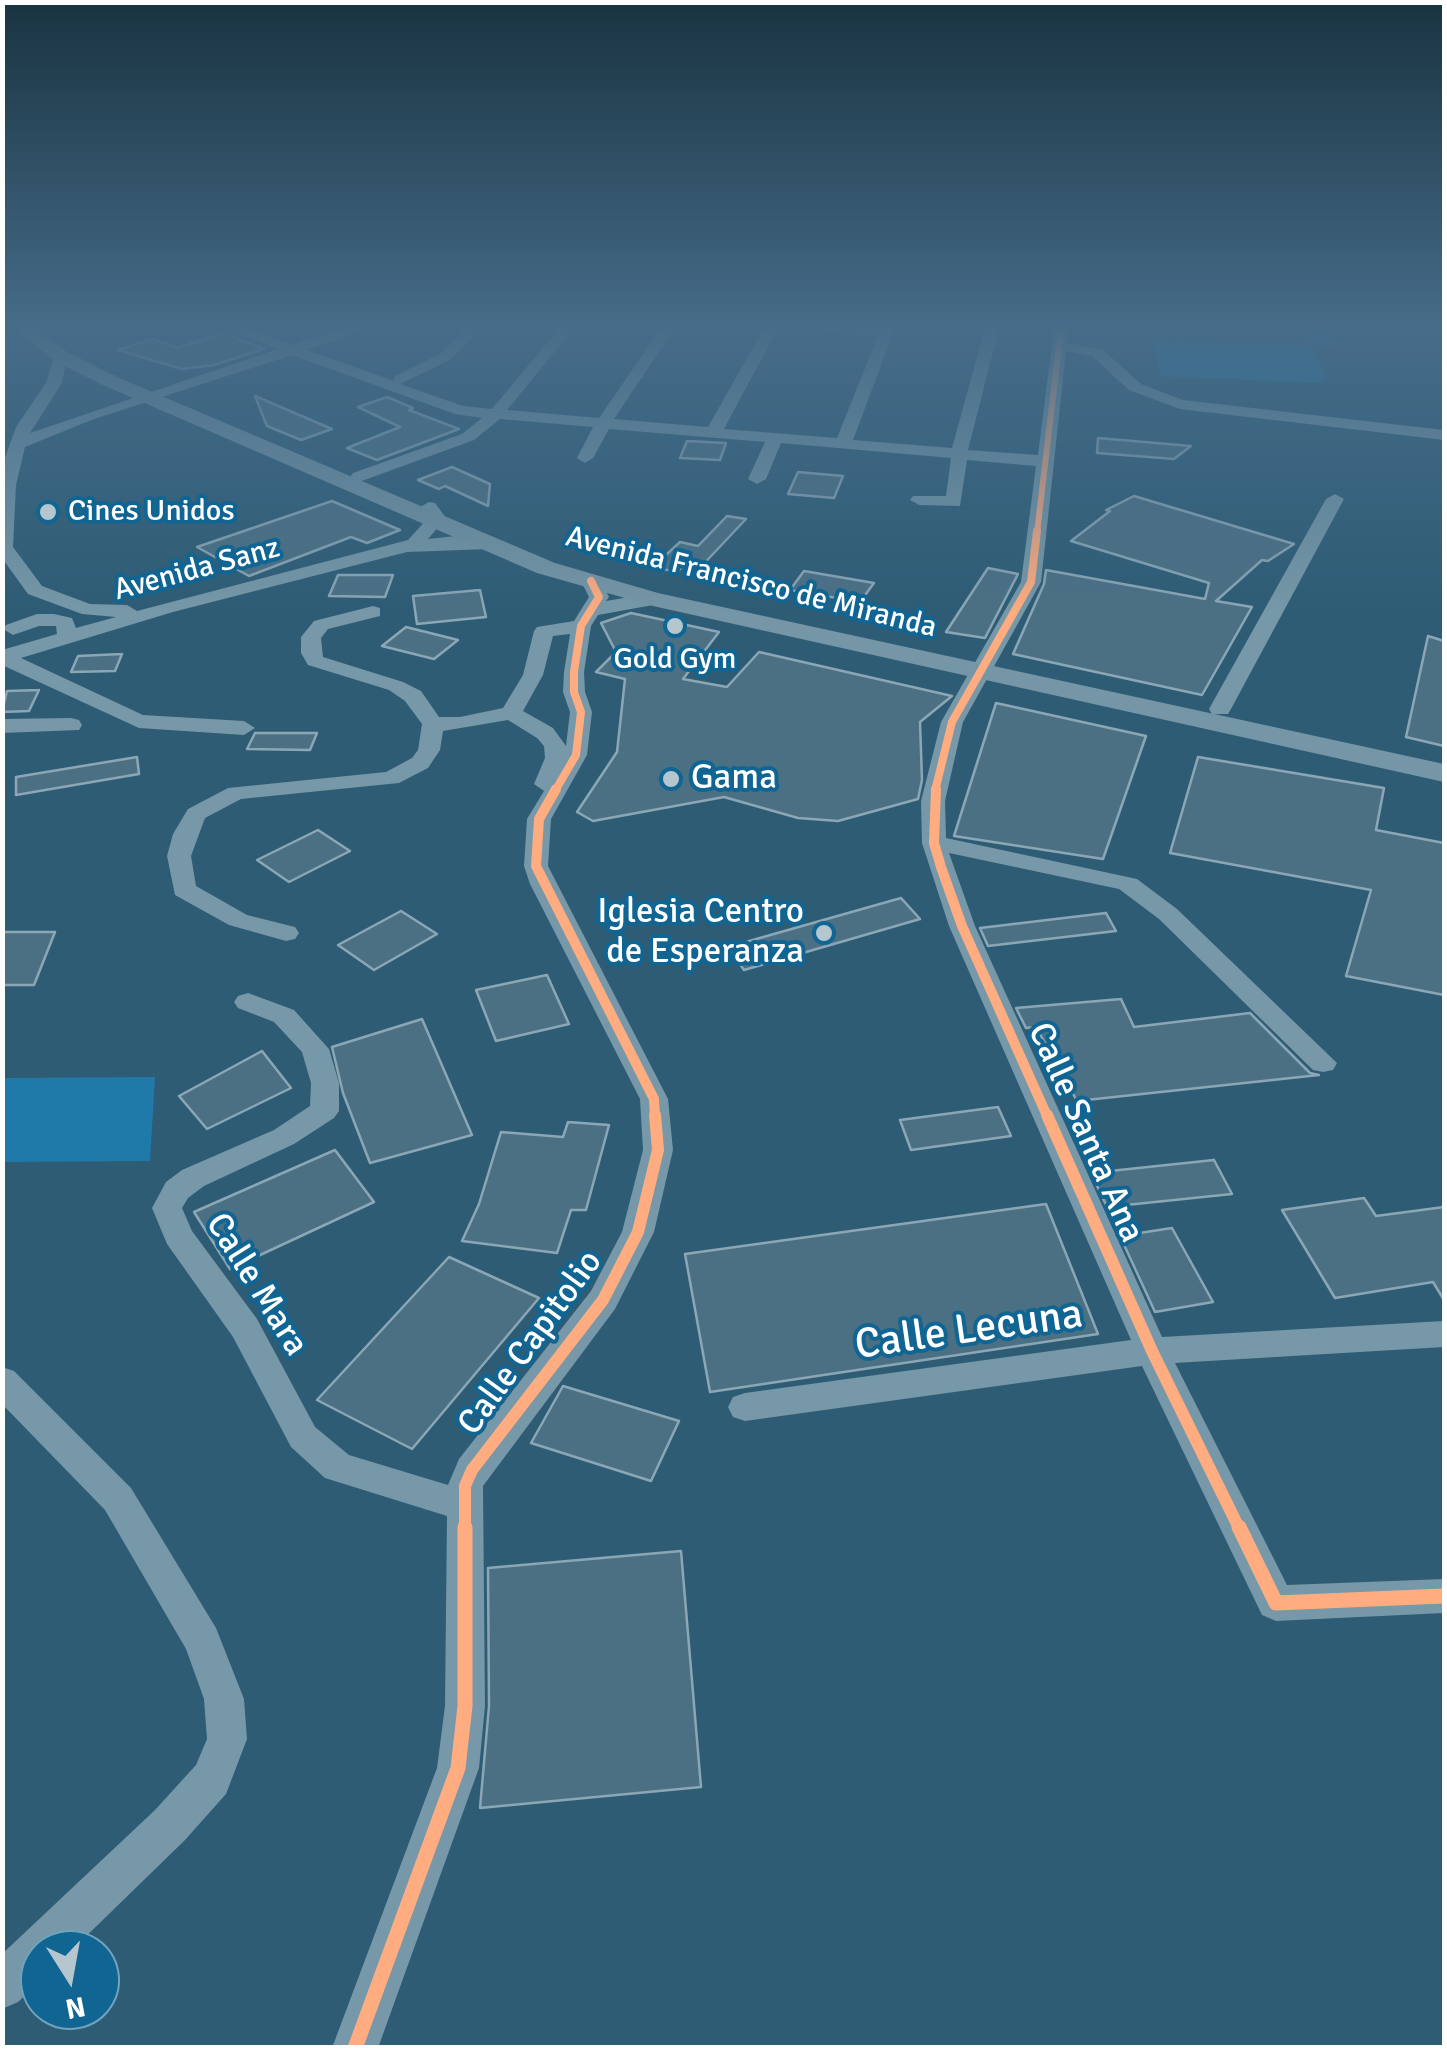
<!DOCTYPE html>
<style>
body{margin:0}
#map{position:relative;width:1447px;height:2050px;overflow:hidden;background:#2e5c75;font-family:Signika,sans-serif}
canvas{display:block}
.frame{position:absolute;inset:0;border:5px solid #fff;pointer-events:none}
.north{position:absolute;left:20px;top:1930px;width:100px;height:100px;box-sizing:border-box;background:#106593;border:2px solid #70a3be;border-radius:50%;rotate:169deg;font-size:28px;font-weight:700;line-height:40px;text-align:center;color:#fff}
.north::after{content:'';display:block;margin:auto;width:35px;height:45px;background:#b6c6cf;clip-path:polygon(50% 0,100% 100%,50% 72%,0 100%)}
</style>
<div id="map">
<canvas width="1447" height="2050"></canvas>
<div class="frame"></div>
<div class="north">N</div>
</div>
<script>
const c = document.querySelector('canvas').getContext('2d');
c.lineJoin = 'round';
function fillPath(path, color) {
  c.fillStyle = color;
  c.fill(path, 'evenodd');
}
function toPath(rows) {
  const path = new Path2D();
  for (const r of rows) {
    path.moveTo(r[0], r[1]);
    for (let i = 2; i < r.length; i += 2) path.lineTo(r[i], r[i + 1]);
  }
  return path;
}
function strokePath(path, color, width, dash) {
  c.strokeStyle = color;
  c.lineWidth = width;
  c.lineCap = dash ? 'butt' : 'round';
  c.setLineDash(dash || []);
  c.stroke(path);
}
function label(font, color, halo, rows, align = 'center') {
  c.font = font + ' Signika,sans-serif';
  c.lineWidth = 8;
  c.setLineDash([]);
  c.textBaseline = 'middle';
  c.strokeStyle = halo;
  c.fillStyle = color;
  for (const [text, x, y, turn = 0] of rows) {
    c.save();
    c.translate(x, y);
    c.rotate((+turn || 0) * Math.PI / 180);
    c.textAlign = isNaN(turn) ? turn : align;
    if (halo) c.strokeText(text, 0, 0);
    c.fillText(text, 0, 0);
    c.restore();
  }
}
fillPath(toPath([
 [1297,328,1326,328,1338,346,1311,346,1327,380,1316,383,1161,376,1153,341,1308,346],
 [155,1077,150,1161,3,1162,3,1078]
]), '#207aa9');
const building = toPath([
 [222,333,264,349,214,365,182,369,118,350,153,339,178,348,222,333],
 [255,396,332,429,301,440,267,426,255,396],
 [387,397,413,408,409,410,459,429,377,460,347,448,400,427,358,407,387,397],
 [1098,438,1191,446,1174,459,1097,453,1098,438],
 [687,441,726,443,720,460,680,458,687,441],
 [452,467,490,484,488,506,445,486,439,489,418,480,452,467],
 [798,472,843,476,834,498,788,494,798,472],
 [1134,496,1294,544,1268,561,1262,560,1216,601,1252,607,1202,695,1013,654,1044,584,1046,570,1205,599,1209,583,1071,541,1110,511,1106,510,1134,496],
 [332,501,400,530,367,543,351,537,249,576,197,547,332,501],
 [727,516,746,519,697,571,682,567,677,572,653,567,680,542,698,546,727,516],
 [988,568,1018,574,985,638,946,632,988,568],
 [804,571,874,583,860,602,790,590,804,571],
 [338,575,393,575,385,597,329,596,338,575],
 [480,590,486,617,417,624,413,596,480,590],
 [631,613,719,632,683,679,727,687,759,652,952,696,920,722,922,780,918,799,838,821,798,818,724,797,593,821,577,812,617,752,625,679,596,672,616,652,601,623,631,613],
 [406,627,458,640,434,659,382,646,406,627],
 [1428,636,1444,641,1444,746,1406,737,1428,636],
 [122,654,115,671,71,672,78,656,122,654],
 [39,690,29,711,2,712,7,691,39,690],
 [996,703,1146,736,1103,859,954,836,996,703],
 [255,733,317,733,310,750,247,749,255,733],
 [137,757,139,774,16,795,16,777,137,757],
 [1198,757,1384,788,1376,830,1444,843,1444,995,1346,976,1371,890,1170,853,1198,757],
 [318,830,350,851,289,882,257,860,318,830],
 [901,898,920,919,744,970,728,947,901,898],
 [401,911,437,934,374,970,338,945,401,911],
 [1106,913,1116,931,988,946,980,928,1106,913],
 [2,932,55,932,34,985,2,985,2,932],
 [547,975,569,1024,496,1041,476,990,547,975],
 [1121,999,1134,1027,1250,1013,1310,1073,1319,1075,1077,1101,1036,1027,1026,1028,1016,1008,1121,999],
 [422,1019,472,1135,370,1163,343,1093,332,1047,422,1019],
 [262,1051,291,1088,207,1129,179,1096,262,1051],
 [998,1107,1011,1136,911,1150,900,1120,998,1107],
 [568,1122,609,1125,586,1210,571,1210,557,1253,462,1241,479,1204,501,1132,563,1137,568,1122],
 [335,1150,374,1202,230,1269,194,1212,335,1150],
 [1214,1160,1232,1194,1107,1207,1091,1173,1214,1160],
 [1364,1198,1376,1216,1444,1207,1444,1300,1433,1282,1335,1298,1282,1210,1364,1198],
 [1046,1204,1098,1334,710,1392,685,1254,1046,1204],
 [1172,1228,1213,1302,1155,1312,1120,1236,1172,1228],
 [449,1257,539,1298,412,1449,317,1400,449,1257],
 [563,1386,679,1421,651,1481,531,1443,563,1386],
 [681,1551,701,1787,480,1808,489,1706,488,1568,681,1551]
]);
fillPath(building, '#4b7084');
strokePath(building, '#8ba7b6', 2.5);
fillPath(toPath([
 [226,328,247,328,293,345,344,328,366,328,307,350,394,381,395,376,440,354,467,328,482,328,450,360,400,384,463,406,492,409,559,328,574,328,507,410,599,418,661,328,675,328,614,419,708,427,764,328,778,328,724,429,837,438,878,336,825,332,818,328,895,328,853,440,952,448,985,328,999,328,968,450,1038,455,1054,328,1068,328,1067,343,1102,349,1141,384,1183,400,1444,430,1444,440,1180,409,1129,390,1092,356,1066,351,1041,582,963,722,945,801,946,838,1137,879,1177,909,1337,1063,1333,1070,1323,1072,1313,1070,1159,919,1119,889,949,853,975,926,1162,1337,1444,1321,1444,1347,1175,1363,1287,1585,1444,1579,1444,1613,1276,1621,1262,1615,1142,1366,745,1421,733,1417,728,1407,733,1397,745,1393,1131,1340,949,926,922,843,921,801,941,722,1021,582,1036,466,967,460,960,506,919,505,910,500,913,496,946,496,951,458,781,443,766,479,757,484,748,479,765,442,609,429,593,458,585,463,577,458,593,427,500,419,474,440,359,482,350,477,353,473,462,434,482,418,455,414,292,355,94,419,25,447,16,485,13,547,42,586,90,604,127,605,137,611,408,540,428,518,420,507,429,502,435,503,446,518,428,539,465,535,488,537,497,543,488,549,407,552,173,612,21,658,143,715,244,721,255,728,244,735,139,728,2,665,2,650,57,634,56,626,39,626,13,635,3,629,6,625,37,614,54,614,72,618,76,628,116,617,82,614,28,594,2,558,2,466,16,427,46,383,55,353,67,356,62,383,30,433,278,349,226,328],
 [1335,494,1344,499,1231,709,1228,714,1212,714,1209,709,1326,499,1335,494],
 [591,575,601,581,609,597,606,601,653,593,663,599,653,605,598,615,591,626,584,672,585,692,592,712,587,755,551,819,548,866,668,1099,673,1150,654,1232,615,1309,483,1486,485,1706,479,1768,378,2048,332,2048,437,1768,445,1706,447,1516,325,1478,291,1447,233,1337,167,1244,152,1208,166,1182,182,1170,274,1130,310,1106,311,1083,302,1052,274,1022,238,1008,234,1002,238,996,248,993,294,1010,329,1049,339,1083,339,1111,334,1118,294,1144,204,1186,188,1198,182,1208,192,1231,257,1319,315,1427,349,1455,448,1485,459,1459,591,1291,622,1232,643,1150,640,1099,530,884,524,866,527,819,544,791,534,784,545,758,544,746,537,738,508,720,443,731,440,750,428,768,399,783,241,799,205,818,191,856,196,886,247,915,295,927,299,933,295,939,286,941,229,925,175,895,167,856,173,834,188,809,228,788,386,772,412,758,418,750,422,724,405,701,389,690,308,665,301,653,301,637,314,621,373,606,380,608,380,616,328,629,321,638,323,657,403,682,421,691,439,717,460,717,503,708,523,675,534,631,537,627,574,621,589,597,581,581,591,575],
 [570,634,564,672,563,692,570,712,566,746,553,728,523,711,543,675,553,636,570,634],
 [71,718,79,720,82,725,79,730,2,733,2,719,71,718],
 [2,1367,14,1371,131,1488,216,1628,244,1699,247,1739,226,1794,185,1840,72,1950,40,1950,40,1981,18,2002,2,2009,2,1954,155,1810,196,1765,207,1739,204,1699,186,1649,105,1510,2,1404,2,1367]
]), '#7698a8');
fillPath(toPath([
 [14,328,35,328,67,352,117,377,555,563,658,593,1444,764,1444,782,653,606,537,573,103,385,53,360,14,328]
]), '#7596a6');
strokePath(toPath([
 [1037,533,1061,328]
]), '#ffac80', 6);
strokePath(toPath([
 [555,791,576,755,581,712,574,692,574,672,581,626,599,597,591,581],
 [935,791,952,722,1031,582,1037,531]
]), '#ffac80', 8);
strokePath(toPath([
 [556,789,539,819,536,866,654,1099,655,1118],
 [936,789,934,843,941,867,962,926,1048,1118]
]), '#ffac80', 10);
strokePath(toPath([
 [1047,1115,1152,1351,1240,1530],
 [465,1530,465,1486,472,1470,603,1300,638,1232,658,1150,655,1115]
]), '#ffac80', 12);
strokePath(toPath([
 [1239,1527,1276,1603,1444,1596],
 [355,2048,458,1768,465,1706,465,1527]
]), '#ffac80', 15);
const sky = c.createLinearGradient(0, 0, 0, 615);
sky.addColorStop(0, '#193340');
sky.addColorStop(0.53, '#466c89');
sky.addColorStop(1, '#466c8900');
c.fillStyle = sky;
c.fillRect(0, 0, 1447, 615);
for (const [x, y, r, color] of [
 [48,512,10,"#b6c6cf"],
 [675,626,10,"#b6c6cf"],
 [671,779,10,"#b6c6cf"],
 [824,933,10,"#b6c6cf"]
]) {
  const dot = new Path2D();
  dot.arc(x, y, r, 0, 2 * Math.PI);
  c.fillStyle = color;
  c.fill(dot);
  strokePath(dot, '#106593', 4);
}
label('30px', '#fff', '#106593', [
 ["Cines Unidos",68,512],
 ["Gold Gym",675,660,"center"]
], 'left');
label('30px', '#fff', '#106593', [
 ["Avenida Sanz",197,570,-15],
 ["Avenida Francisco de Miranda",751,583,14]
]);
label('35px', '#fff', '#106593', [
 ["Gama",691,779],
 ["Iglesia Centro",804,913,"right"],
 ["de Esperanza",804,953,"right"]
], 'left');
label('35px', '#fff', '#106593', [
 ["Calle Santa Ana",1085,1133,66],
 ["Calle Mara",256,1285,58],
 ["Calle Capitolio",531,1343,-54]
]);
label('42px', '#fff', '#106593', [
 ["Calle Lecuna",969,1331,-8]
]);
</script>
